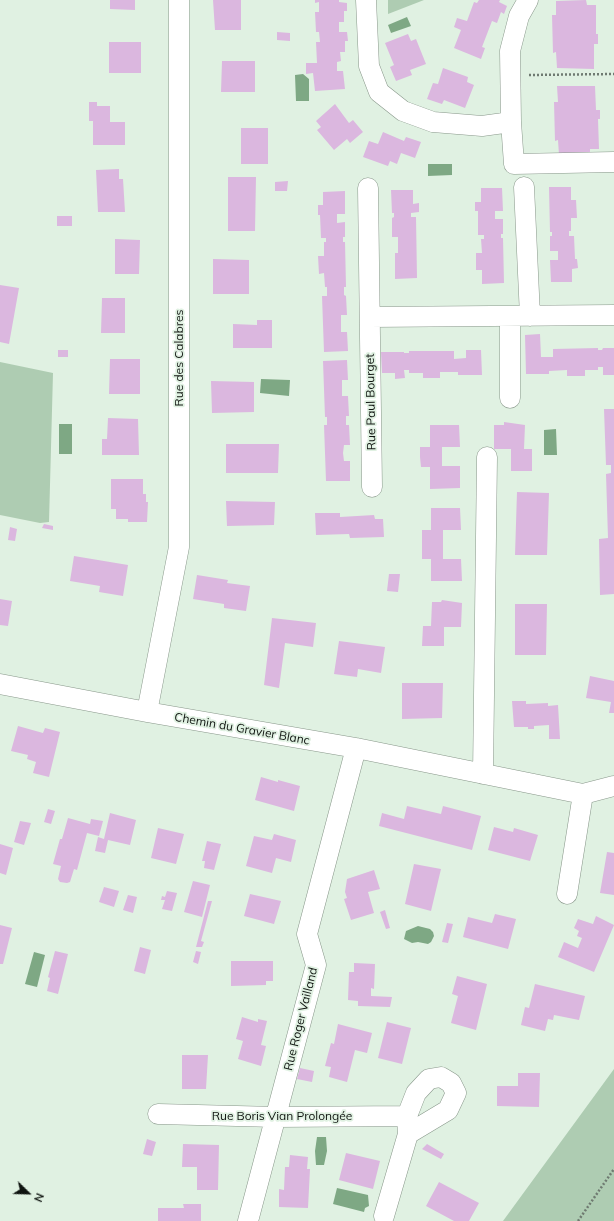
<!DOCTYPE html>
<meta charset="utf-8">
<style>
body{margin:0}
#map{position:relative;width:614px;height:1221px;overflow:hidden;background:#e0f1e2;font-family:Mulish,sans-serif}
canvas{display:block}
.north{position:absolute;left:8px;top:1173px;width:40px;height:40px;-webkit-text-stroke:3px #e0f1e2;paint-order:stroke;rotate:113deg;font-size:11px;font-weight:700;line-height:16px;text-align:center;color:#0f1410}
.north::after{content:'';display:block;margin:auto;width:14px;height:18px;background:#0f1410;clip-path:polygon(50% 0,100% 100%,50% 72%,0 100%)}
</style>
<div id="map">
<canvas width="614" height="1221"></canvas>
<div class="north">N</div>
</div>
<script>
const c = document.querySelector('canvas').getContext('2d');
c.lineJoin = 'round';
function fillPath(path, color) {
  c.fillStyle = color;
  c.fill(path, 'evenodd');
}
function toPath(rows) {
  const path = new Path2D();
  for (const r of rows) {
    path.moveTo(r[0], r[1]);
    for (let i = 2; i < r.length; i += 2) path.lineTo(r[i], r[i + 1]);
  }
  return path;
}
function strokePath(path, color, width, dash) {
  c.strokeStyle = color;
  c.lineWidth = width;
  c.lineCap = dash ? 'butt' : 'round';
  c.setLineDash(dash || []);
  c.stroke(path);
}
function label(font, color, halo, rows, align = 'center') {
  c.font = font + ' Mulish,sans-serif';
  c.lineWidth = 3.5;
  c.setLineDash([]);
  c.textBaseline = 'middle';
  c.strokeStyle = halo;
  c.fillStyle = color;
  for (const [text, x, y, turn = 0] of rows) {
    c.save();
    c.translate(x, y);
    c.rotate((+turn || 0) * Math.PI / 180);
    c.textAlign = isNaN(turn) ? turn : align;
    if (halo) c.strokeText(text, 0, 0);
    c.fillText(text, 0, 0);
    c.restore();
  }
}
fillPath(toPath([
 [388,0,424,0,388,14],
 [0,362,53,373,49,522,40,523,0,515],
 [614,1069,614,1221,503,1221]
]), '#aeccb2');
fillPath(toPath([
 [407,17,411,26,391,33,388,25],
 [303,74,309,79,309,101,296,101,295,75],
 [428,164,452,164,452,175,428,176],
 [261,379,290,380,289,396,260,393],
 [59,424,72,424,72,454,59,454],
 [556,429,557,455,544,455,544,430],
 [418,926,430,929,433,932,434,936,431,942,428,944,418,942,412,943,404,939,406,931],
 [34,952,45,955,37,987,25,984],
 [317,1137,326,1137,327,1151,324,1165,316,1165,315,1151],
 [337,1188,368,1195,369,1206,365,1208,364,1212,333,1204]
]), '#7ea884');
fillPath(toPath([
 [110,0,135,0,135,10,110,9],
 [213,0,241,0,241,30,215,30],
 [315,0,339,0,339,2,347,3,347,11,344,11,344,22,339,22,339,32,347,32,348,41,345,41,345,52,340,52,341,61,337,62,337,71,343,71,345,89,315,91,313,73,306,74,306,63,317,63,316,42,320,42,319,32,316,32,315,12,319,12,319,2,315,3],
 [479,0,500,0,499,2,507,6,504,14,501,12,497,23,492,21,482,47,485,48,481,59,454,48,461,30,454,27,457,18,467,21,474,2,477,3],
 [586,0,587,5,596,5,596,34,598,34,598,44,594,44,594,69,557,68,556,52,553,53,552,15,556,15,556,1],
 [277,32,290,33,290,41,277,40],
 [408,34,411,41,416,39,426,64,410,70,412,75,396,81,390,67,394,65,385,43],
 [109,42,141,42,141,73,109,73],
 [222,61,255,61,255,92,221,92],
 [443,68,468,77,467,82,474,85,465,108,444,100,442,104,427,99,433,83,438,84],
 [557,86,595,86,596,110,600,110,600,119,598,119,599,149,590,149,590,154,559,155,558,140,555,141,554,102,558,102],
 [89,102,97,102,97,106,110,106,110,122,125,122,125,145,93,145,93,121,89,121],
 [335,104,349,123,353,120,363,132,350,143,347,139,334,150,317,130,321,127,316,121],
 [241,128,268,128,268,164,241,164],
 [383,132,404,141,406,137,421,142,415,158,401,153,397,164,390,161,388,166,363,157,369,141,378,144],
 [119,169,119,179,123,179,125,212,98,212,96,170],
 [228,177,256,177,255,231,228,231],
 [288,181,287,191,275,191,275,182],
 [549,187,571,187,571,200,576,200,577,218,571,218,571,231,569,231,569,236,574,236,575,259,577,259,578,268,572,269,572,282,551,282,550,260,558,260,558,251,550,251,550,236,552,236,552,232,550,232],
 [481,188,502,188,503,211,495,211,495,219,503,219,503,234,501,234,501,238,503,238,504,283,482,284,482,270,476,270,476,253,482,253,481,239,484,239,484,235,478,235,478,211,475,211,475,202,481,202],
 [391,190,413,190,413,204,419,203,419,212,411,213,411,217,416,217,417,278,395,279,395,253,398,253,398,237,392,237,392,218,394,217,394,213,392,213],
 [345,191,345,214,337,214,337,223,345,222,345,237,343,237,343,242,345,242,346,287,344,287,344,295,346,296,347,315,341,315,341,332,347,332,348,351,324,352,322,296,327,296,327,287,325,287,324,273,319,274,318,256,324,256,324,242,326,242,326,238,321,238,320,215,318,215,318,205,323,205,323,192],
 [57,216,72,216,72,226,57,226],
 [115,239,140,240,139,274,115,274],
 [213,259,249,260,249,294,213,294],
 [0,285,19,288,9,344,0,342],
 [102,298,125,298,125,333,101,333],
 [257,320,272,320,272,348,233,348,233,324,257,325],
 [540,334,541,357,553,357,553,349,598,348,598,350,602,350,603,348,614,348,614,375,603,375,603,367,598,367,598,370,585,370,585,376,567,376,567,370,549,371,549,374,526,374,525,335],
 [58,350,68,350,68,357,58,357],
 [466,350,481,350,482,375,458,375,458,372,440,372,440,378,423,378,423,373,409,373,409,370,404,370,405,378,395,379,395,373,382,373,381,352,404,352,404,353,409,353,409,351,454,351,454,359,466,358],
 [110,359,140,359,140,394,109,394],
 [347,360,348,380,342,380,342,396,348,396,349,416,346,416,346,425,349,425,350,445,344,445,343,453,344,461,350,461,350,481,326,481,324,425,327,425,327,417,325,417,323,361],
 [211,381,254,382,254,412,212,413],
 [604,409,614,409,614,594,600,595,599,539,608,538,606,474,611,473,611,465,606,465],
 [108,418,138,419,139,455,102,455,102,439,107,439],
 [504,422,525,425,524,449,532,449,532,471,511,471,511,449,494,449,494,425,504,425],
 [430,425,459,425,460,447,442,447,442,466,460,466,460,488,430,489,430,467,421,467,420,457,420,447,430,447],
 [226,444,279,444,278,473,226,473],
 [111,479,143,479,143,494,146,494,146,502,148,502,147,522,128,522,128,519,116,519,116,509,111,509],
 [517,492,549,493,547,555,515,555],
 [226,501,275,502,274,525,227,526],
 [431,508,460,508,461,530,443,530,443,559,461,559,462,581,431,581,431,559,422,559,422,530,431,530],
 [315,513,340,513,340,517,374,515,375,519,383,519,384,537,350,538,349,534,316,535],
 [44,524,53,526,53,530,42,528],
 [10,527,17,529,15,541,8,540],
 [74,556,128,565,123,596,99,592,100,586,70,581],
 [389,574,400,574,398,592,387,591],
 [197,575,228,580,227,583,250,586,246,611,224,608,224,604,193,599],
 [0,599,12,601,8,626,0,625],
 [442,600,462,603,461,627,444,627,444,646,422,646,423,626,431,626,432,602,441,602],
 [515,604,547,604,546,655,515,655],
 [272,618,316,623,313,647,285,643,279,688,264,685],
 [339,641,385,647,381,673,358,669,357,677,334,674],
 [590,676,614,681,614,713,609,713,611,702,586,698],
 [402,683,443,683,442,718,402,719],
 [512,701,526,701,526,704,548,703,548,706,558,705,560,739,549,739,549,725,534,726,534,729,528,729,528,727,514,727],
 [18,726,43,733,45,728,60,732,49,777,33,773,36,762,27,759,28,755,11,751],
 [261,777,278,782,278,780,300,786,294,811,255,800],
 [407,806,441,814,443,806,481,816,472,850,379,826,382,813,404,819],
 [48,809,55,811,51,824,44,822],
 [110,813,136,820,130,845,108,840,105,853,95,851,98,837,104,839],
 [68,818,90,824,91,819,103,821,99,836,87,833,77,870,74,869,70,882,67,883,60,882,58,879,61,866,53,864,60,839,62,839],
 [20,821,31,823,24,845,14,842],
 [494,827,513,832,514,828,538,835,530,861,488,850],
 [158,828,184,834,176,864,151,858],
 [274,834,296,840,291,862,276,858,272,873,246,866,254,836,272,840],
 [207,841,221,844,214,870,204,868,205,861,202,861],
 [0,844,13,848,6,875,0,873],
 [607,852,614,853,614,895,600,893],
 [414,864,441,869,431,911,405,904],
 [374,870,380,889,368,892,374,913,351,920,344,899,347,898,345,892,347,879],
 [193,881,210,885,202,917,184,912],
 [104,887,119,891,114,907,99,902],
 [167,891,177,893,172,911,162,909,165,900,161,900,162,896,165,897],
 [250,894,281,901,274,924,244,916],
 [128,895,137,897,133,913,123,910],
 [208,901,212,901,201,941,204,942,202,947,196,947],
 [385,910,390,928,386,929,380,912],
 [495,914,516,919,508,949,463,937,468,917,492,923],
 [596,916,614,925,594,972,558,957,564,942,578,948,582,938,577,936,579,931,574,928,578,919,593,924],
 [447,923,453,924,448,943,442,942],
 [0,925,12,928,3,964,0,964],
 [140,947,151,950,145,974,134,971],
 [55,951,68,954,58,994,47,991,50,978,48,977],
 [196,951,201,952,198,964,193,962],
 [231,961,273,961,273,981,266,981,266,985,231,986],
 [354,963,375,964,374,989,371,988,371,996,392,997,390,1007,358,1006,358,1001,348,1000,349,972,354,972],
 [457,976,487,984,476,1030,451,1023,458,996,452,994],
 [535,984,585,996,579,1020,554,1015,553,1020,548,1019,545,1031,521,1025,525,1007,529,1008],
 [242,1017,258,1022,258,1019,267,1021,261,1045,266,1046,261,1066,238,1059,243,1041,236,1039],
 [387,1022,411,1028,402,1064,378,1058],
 [338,1024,372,1033,367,1053,355,1050,347,1082,329,1077,331,1067,325,1066,331,1043,334,1044],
 [182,1055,208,1055,206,1089,182,1089],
 [300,1068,314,1071,312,1082,297,1079],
 [518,1073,540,1073,539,1107,497,1106,497,1086,518,1086],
 [147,1139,156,1142,152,1156,143,1154],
 [183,1144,219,1145,218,1190,197,1190,197,1167,182,1167],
 [427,1144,444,1154,441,1159,422,1149],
 [346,1153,380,1161,373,1189,339,1180],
 [290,1155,308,1157,307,1169,310,1169,308,1208,279,1207,279,1189,284,1190,285,1167,289,1167],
 [439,1182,479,1203,469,1221,454,1221,426,1206],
 [183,1204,201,1204,201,1221,158,1221,158,1208,184,1208]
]), '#dbb7df');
const street = toPath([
 [366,0,369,66,379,92,403,111,433,122,482,126,511,122],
 [528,0,519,16,510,51,511,122,514,164,614,162],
 [524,187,530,316],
 [368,188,372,487],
 [370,317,614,315],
 [510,398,510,316],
 [0,684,147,712,356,748,583,794,614,786],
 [147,712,179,547,179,0],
 [483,774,487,457],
 [567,894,583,794],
 [158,1114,276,1117,407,1116,408,1134,384,1216],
 [407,1116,416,1093,429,1079,441,1077,451,1083,456,1093,448,1110,408,1134],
 [248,1221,316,965,307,934,356,748]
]);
strokePath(street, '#88978a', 21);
strokePath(toPath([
 [529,75,614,74],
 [578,1221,614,1169]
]), '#6f7a71', 2.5, [2, 2]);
strokePath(street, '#fff', 20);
label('12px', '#0f1410', '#e0f1e2', [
 ["Rue des Calabres",179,358,-90],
 ["Rue Paul Bourget",371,402,-91],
 ["Chemin du Gravier Blanc",242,729,10],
 ["Rue Roger Vailland",301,1019,-76],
 ["Rue Boris Vian Prolongée",282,1116]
]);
</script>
